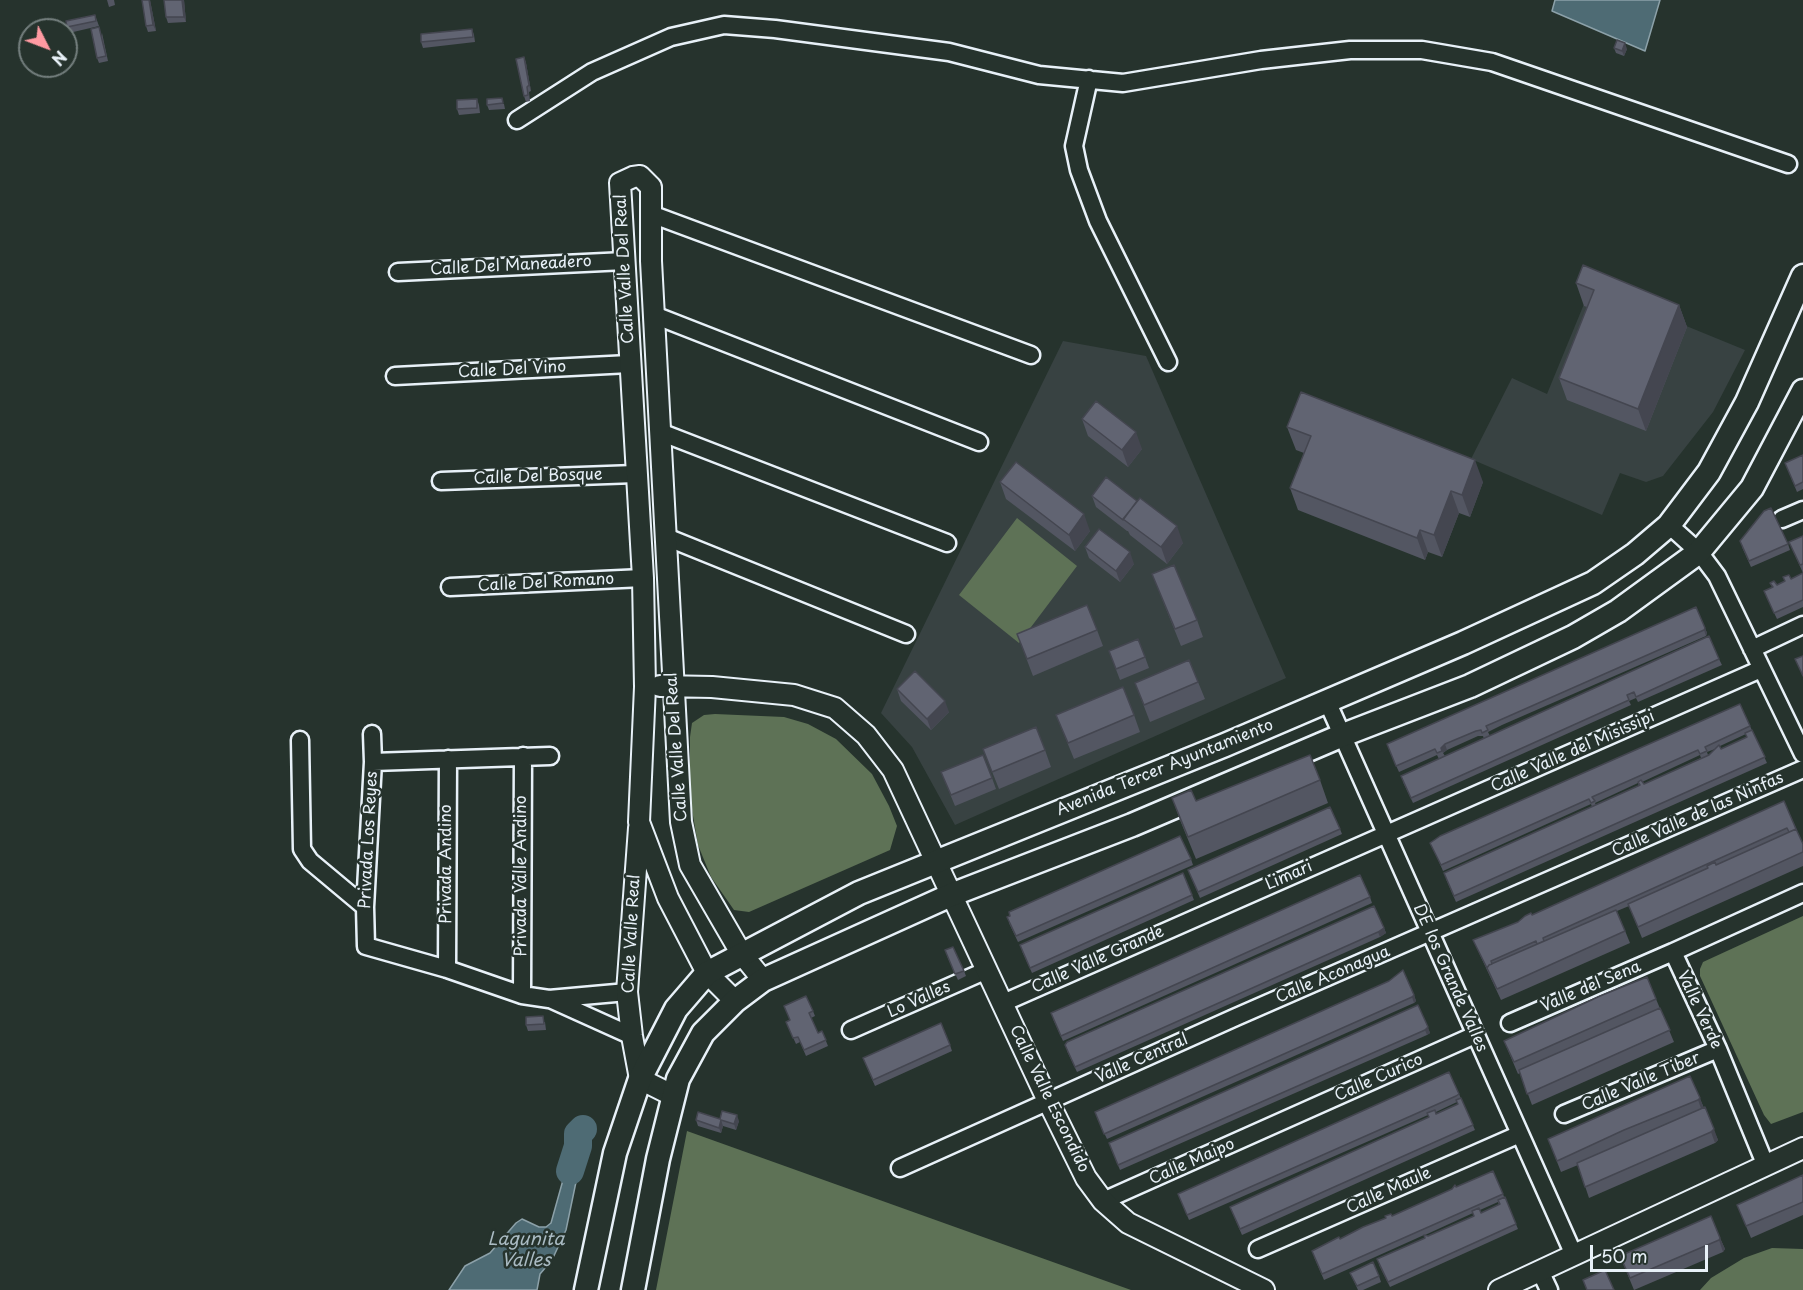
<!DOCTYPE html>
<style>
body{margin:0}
#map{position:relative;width:1803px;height:1290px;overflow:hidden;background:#26332d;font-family:"Playpen Sans",sans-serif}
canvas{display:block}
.north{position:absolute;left:18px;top:18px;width:60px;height:60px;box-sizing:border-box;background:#26332d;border:2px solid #747f7e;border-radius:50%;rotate:132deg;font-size:16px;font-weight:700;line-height:24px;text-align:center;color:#e8f1f8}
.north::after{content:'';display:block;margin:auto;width:21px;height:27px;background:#ff9aa2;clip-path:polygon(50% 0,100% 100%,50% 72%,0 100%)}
.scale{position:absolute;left:1590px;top:1245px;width:118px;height:27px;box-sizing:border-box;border:3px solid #e8f1f8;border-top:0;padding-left:8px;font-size:18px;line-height:21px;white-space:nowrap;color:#e8f1f8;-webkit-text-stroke:4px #26332d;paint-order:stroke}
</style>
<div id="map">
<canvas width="1803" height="1290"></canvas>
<div class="north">N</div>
<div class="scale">50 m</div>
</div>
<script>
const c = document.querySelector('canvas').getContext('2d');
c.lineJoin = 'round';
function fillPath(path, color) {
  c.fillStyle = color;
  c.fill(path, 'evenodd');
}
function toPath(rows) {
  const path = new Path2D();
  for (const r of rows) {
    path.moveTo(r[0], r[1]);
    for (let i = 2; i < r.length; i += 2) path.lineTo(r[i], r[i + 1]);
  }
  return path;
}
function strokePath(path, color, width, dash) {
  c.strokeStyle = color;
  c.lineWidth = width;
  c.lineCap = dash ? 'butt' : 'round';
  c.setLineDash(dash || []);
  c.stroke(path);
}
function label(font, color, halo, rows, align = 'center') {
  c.font = font + ' "Playpen Sans",sans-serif';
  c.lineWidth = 5;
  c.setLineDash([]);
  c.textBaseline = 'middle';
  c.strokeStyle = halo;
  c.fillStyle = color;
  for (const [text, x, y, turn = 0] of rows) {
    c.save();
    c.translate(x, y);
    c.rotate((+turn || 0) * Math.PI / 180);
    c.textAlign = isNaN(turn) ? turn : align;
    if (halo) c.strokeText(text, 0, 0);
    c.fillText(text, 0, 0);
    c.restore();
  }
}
fillPath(toPath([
 [1591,287,1745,350,1713,412,1663,476,1646,482,1620,473,1602,515,1471,459,1512,378,1547,394],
 [1063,341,1146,356,1286,678,955,825,912,747,881,713]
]), '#384242');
fillPath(toPath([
 [1017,518,1077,566,1019,643,959,595],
 [715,714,784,717,808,724,836,739,872,774,889,806,897,826,890,850,749,912,734,910,711,877,698,845,690,798,690,737,692,723,704,715],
 [1803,916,1803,1112,1771,1124,1764,1115,1700,976,1700,969,1703,962],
 [687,1131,1131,1290,656,1290],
 [1772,1248,1803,1249,1803,1290,1700,1290,1711,1278,1744,1258]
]), '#5e7256');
const water = toPath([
 [1555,0,1660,0,1645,51,1552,11,1555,0],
 [580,1133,586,1134,566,1230,552,1260,540,1274,537,1290,449,1290,465,1266,490,1253,516,1223,522,1219,539,1227,546,1227,551,1223,575,1137,580,1133]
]);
fillPath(water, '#4e6b74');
strokePath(water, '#8ca1a9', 1.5);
strokePath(toPath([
 [570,1171,578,1146,578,1134,583,1129]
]), '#4e6b74', 28);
const minor = toPath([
 [1089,79,1074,146,1079,170,1098,221,1168,362],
 [517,120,592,72,671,37,724,25,775,29,949,52,1039,75,1123,83,1261,60,1350,50,1422,50,1492,62,1788,164],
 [651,214,1031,355],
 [398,272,625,261],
 [654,315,979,442],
 [395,376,629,364],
 [660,432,947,543],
 [441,481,635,474],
 [1782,519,1803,510],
 [1669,525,1699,552,1717,576,1803,754],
 [666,537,906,634],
 [450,587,643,578],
 [1752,649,1803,625],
 [1327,701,1574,1255],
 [372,734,373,762,365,907,366,946,447,969,522,995,549,999,627,992],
 [300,740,302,849,310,861,365,907],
 [373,762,550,756],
 [447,969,448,759],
 [522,995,523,756],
 [550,999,632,1036],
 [1003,1003,1761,669],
 [1510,1023,1673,952],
 [851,1030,987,970],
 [1564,1114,1718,1049],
 [1766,1166,1718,1049,1673,952,1803,893],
 [900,1168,1236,1017,1803,769],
 [1103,1201,1475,1035],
 [1258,1249,1520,1134],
 [1540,1271,1549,1290]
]);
const tertiary = toPath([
 [660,686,712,687,794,695,835,708,866,735,893,770,1048,1101,1086,1178,1103,1201,1128,1223,1264,1290],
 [639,828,627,992,632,1036,640,1079,674,1096],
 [735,1001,707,973,668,898,639,822,645,687,643,578,620,183,633,177,640,176,651,187,651,261,681,822,690,865,741,953,763,980],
 [1499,1290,1803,1148]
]);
const secondary = toPath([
 [586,1290,615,1153,640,1079,676,1009,707,973,859,893,1225,745,1463,643,1593,583,1635,554,1669,525,1709,472,1747,402,1803,276],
 [633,1290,658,1159,678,1079,703,1033,735,1001,763,980,951,895,1132,825,1343,735,1470,686,1573,637,1618,611,1699,552,1752,488,1803,391]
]);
strokePath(minor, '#e8f1f8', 21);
strokePath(tertiary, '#e8f1f8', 24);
strokePath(secondary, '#e8f1f8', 27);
strokePath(minor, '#26332d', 16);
strokePath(tertiary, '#26332d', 20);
strokePath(secondary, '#26332d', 22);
fillPath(toPath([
 [107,0,114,0,115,5,109,7],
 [150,0,156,31,148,32,146,26],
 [164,0,184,0,186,22,168,23,166,17],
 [95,15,99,26,69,33,67,27],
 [472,29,474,35,475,42,423,48,421,42],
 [102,33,108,61,99,63,97,58],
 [1614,48,1627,49,1624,56,1616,53],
 [524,57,526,63,531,91,529,92,530,101,526,102,524,96],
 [477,99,479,105,480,113,459,115,457,109],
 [487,99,504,104,505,109,489,110,487,105],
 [1576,283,1679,305,1687,327,1646,431,1567,400,1559,378,1587,307,1584,306],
 [1082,419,1142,449,1128,467,1088,436],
 [1287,427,1483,482,1470,517,1459,513,1442,557,1428,552,1425,560,1298,510,1290,488,1304,453,1296,450],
 [1803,455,1803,489,1797,492,1785,463],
 [1000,482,1090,531,1075,551,1006,499],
 [1092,496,1183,543,1167,564,1130,535,1128,531,1127,531,1096,507],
 [1803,536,1803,607,1777,619,1766,596,1772,587,1770,583,1777,585,1803,573,1789,542],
 [1788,544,1790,550,1751,567,1742,547],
 [1085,547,1134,564,1120,582,1089,558],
 [1152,574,1197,620,1203,637,1181,646],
 [1696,607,1707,633,1706,636,1502,725,1488,732,1490,736,1719,659,1722,665,1638,702,1636,698,1629,701,1631,705,1413,803,1403,782,1484,739,1483,736,1478,736,1447,750,1443,753,1445,756,1439,759,1437,755,1399,772,1389,750],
 [1097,630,1103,646,1033,676,1017,634],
 [1109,651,1145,657,1149,668,1120,680],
 [1198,682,1205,699,1150,722,1135,683],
 [897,689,949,712,931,730,901,701],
 [1056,715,1134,715,1140,732,1074,759],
 [1750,726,1767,763,1456,902,1446,879,1592,807,1591,804,1443,871,1433,848],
 [1746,734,1747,738,1721,749,1720,746],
 [1715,749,1708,755,1707,752],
 [1700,755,1701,758,1644,784,1642,782],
 [1638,783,1639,786,1596,805,1595,803],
 [983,749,1045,750,1051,767,999,789],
 [941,772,992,778,996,789,955,806],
 [1320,780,1328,803,1196,859,1180,820,1172,798,1196,801],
 [1784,801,1803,844,1803,866,1642,938,1629,906,1617,911,1630,943,1501,1000,1473,940,1518,922],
 [1340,829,1342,834,1200,898,1188,870],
 [1191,859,1193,865,1018,942,1009,923,1010,916],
 [1192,895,1194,900,1032,973,1022,951],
 [1370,897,1372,903,1063,1041,1053,1019],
 [1384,928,1386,933,1380,937,1077,1072,1067,1051],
 [947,956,964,971,966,976,958,980],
 [1414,995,1416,1001,1414,1003,1107,1139,1097,1118],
 [1656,999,1674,1042,1532,1105,1520,1073,1518,1074,1504,1041],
 [1418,1005,1430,1033,1427,1035,1120,1170,1111,1149],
 [813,1011,815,1016,811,1018,818,1033,822,1031,828,1046,806,1056,800,1042,796,1044,786,1022],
 [545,1022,546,1030,528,1031,526,1025],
 [950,1045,952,1051,875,1086,865,1063],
 [1690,1076,1718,1140,1715,1143,1589,1198,1578,1165,1561,1172,1548,1139],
 [1459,1094,1475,1130,1242,1235,1232,1212,1429,1117,1428,1115,1189,1220,1180,1199,1178,1194],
 [1457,1102,1458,1104,1436,1114,1436,1112],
 [720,1119,739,1121,736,1130,723,1126,721,1133,698,1126,696,1120],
 [1493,1171,1518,1229,1390,1287,1379,1265,1425,1238,1424,1235,1324,1280,1314,1257,1340,1239],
 [1498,1202,1499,1205,1481,1213,1480,1210],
 [1473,1213,1474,1216,1428,1236,1425,1235],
 [1803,1175,1803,1215,1751,1238,1737,1205],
 [1720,1238,1725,1249,1723,1252,1634,1290,1620,1256],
 [1350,1273,1379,1276,1381,1282,1363,1290,1358,1290]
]), '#535662');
fillPath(toPath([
 [149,0,150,0,156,31,153,25],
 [182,0,184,0,186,22,184,17],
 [1625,43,1627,49,1624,56,1622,51],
 [524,57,526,63,531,91,529,85],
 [1679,305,1687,327,1646,431,1638,409],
 [1136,432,1142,449,1128,467,1122,450],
 [1475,460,1483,482,1470,517,1462,495],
 [1451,491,1459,513,1442,557,1434,535],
 [1084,514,1090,531,1075,551,1069,535],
 [1177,526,1183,543,1167,564,1161,547],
 [1420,530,1428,552,1425,560,1417,538],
 [1130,552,1134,564,1120,582,1116,571],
 [1705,628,1707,633,1706,636,1704,630],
 [945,701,949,712,931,730,927,719],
 [1445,744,1447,750,1443,753,1441,748],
 [1384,928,1386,933,1380,937,1378,932],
 [1414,995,1416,1001,1414,1003,1412,997],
 [1428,1027,1430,1033,1427,1035,1425,1030],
 [1700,1098,1704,1109,1702,1111,1698,1100],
 [737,1115,739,1121,736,1130,734,1124],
 [721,1120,723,1126,721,1133,719,1128],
 [1714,1129,1718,1140,1715,1143,1711,1132],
 [1720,1238,1725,1249,1723,1252,1719,1240]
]), '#444650');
const building = toPath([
 [142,0,149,0,153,25,146,26,142,0],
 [164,0,182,0,184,17,166,17,164,0],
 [95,15,96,21,67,27,66,21,95,15],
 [99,27,106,56,97,58,91,29,99,27],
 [472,29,473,37,421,42,421,34,472,29],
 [1617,40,1625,43,1622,51,1614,48,1617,40],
 [524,57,529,85,527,87,528,95,524,96,516,59,524,57],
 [502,98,503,103,487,105,487,99,502,98],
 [477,99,477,108,457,109,457,100,477,99],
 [1583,265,1679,305,1638,409,1559,378,1594,290,1576,283,1583,265],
 [1301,392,1475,460,1462,495,1451,491,1434,535,1420,530,1417,538,1290,488,1311,436,1287,427,1301,392],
 [1096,401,1136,432,1122,450,1082,419,1096,401],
 [1803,455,1803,482,1795,486,1785,463,1803,455],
 [1016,462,1084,514,1069,535,1000,482,1016,462],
 [1106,477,1137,501,1123,520,1092,496,1106,477],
 [1140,498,1177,526,1161,547,1123,519,1140,498],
 [1771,508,1788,544,1749,561,1740,541,1764,511,1771,508],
 [1099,529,1130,552,1116,571,1085,547,1099,529],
 [1803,536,1803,564,1800,565,1789,542,1803,536],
 [1174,565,1197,620,1175,629,1152,574,1174,565],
 [1803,573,1803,600,1774,613,1764,591,1773,587,1770,583,1774,581,1777,585,1785,581,1783,577,1789,575,1791,579,1803,573],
 [1087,605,1097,630,1027,659,1017,634,1087,605],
 [1696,607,1705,628,1704,630,1500,720,1486,726,1488,730,1482,733,1481,730,1476,731,1445,744,1441,748,1442,751,1437,753,1435,749,1396,766,1387,744,1696,607],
 [1709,636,1719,659,1636,697,1634,692,1627,695,1629,700,1411,798,1401,776,1709,636],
 [1138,639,1145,657,1116,669,1109,651,1138,639],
 [1803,656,1803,676,1795,659,1803,656],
 [1189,660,1198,682,1144,705,1135,683,1189,660],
 [915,671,945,701,927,719,897,689,915,671],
 [1123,687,1134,715,1068,743,1056,715,1123,687],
 [1740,704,1750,726,1705,747,1707,751,1700,754,1698,750,1592,797,1595,801,1591,803,1589,799,1441,865,1430,843,1440,836,1740,704],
 [1036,727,1045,750,992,772,983,749,1036,727],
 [1752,730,1765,757,1454,896,1444,873,1638,786,1640,785,1638,782,1641,780,1644,784,1709,755,1719,745,1721,749,1747,737,1745,733,1752,730],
 [983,755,992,778,951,795,941,772,983,755],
 [1310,755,1320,780,1188,837,1172,798,1191,790,1196,801,1310,755],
 [1784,801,1796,829,1789,832,1787,828,1543,938,1544,941,1537,944,1536,941,1491,961,1492,964,1489,965,1487,968,1473,940,1518,922,1525,916,1531,913,1532,915,1784,801],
 [1330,807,1340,829,1198,892,1188,870,1330,807],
 [1796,829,1803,844,1803,852,1638,927,1628,904,1708,868,1707,866,1715,862,1716,865,1796,829],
 [1180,836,1191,859,1016,936,1007,917,1010,916,1009,912,1180,836],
 [1183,873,1192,895,1030,968,1020,945,1183,873],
 [1360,875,1370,897,1061,1036,1051,1013,1360,875],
 [1374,906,1384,928,1378,932,1075,1067,1065,1045,1067,1042,1374,906],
 [1616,910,1625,931,1497,989,1487,968,1489,965,1616,910],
 [953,947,964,971,955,974,945,950,953,947],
 [1403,970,1414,995,1412,997,1104,1134,1095,1112,1389,981,1403,970],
 [1647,977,1656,999,1514,1062,1504,1041,1600,996,1647,977],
 [806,996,813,1011,809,1013,818,1033,822,1031,826,1040,804,1050,798,1037,793,1038,786,1022,790,1020,784,1006,806,996],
 [1418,1005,1428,1027,1425,1030,1118,1165,1109,1143,1418,1005],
 [1660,1008,1670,1030,1527,1094,1519,1070,1660,1008],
 [543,1016,544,1024,526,1025,526,1017,543,1016],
 [941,1023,950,1045,873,1080,863,1058,941,1023],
 [1449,1072,1459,1094,1456,1096,1187,1215,1178,1194,1449,1072],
 [1690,1076,1700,1098,1698,1100,1624,1130,1557,1161,1548,1139,1690,1076],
 [1461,1098,1473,1125,1240,1229,1230,1207,1429,1117,1427,1113,1435,1110,1436,1114,1458,1104,1456,1100,1461,1098],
 [1705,1107,1714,1129,1711,1132,1585,1187,1577,1163,1705,1107],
 [722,1111,737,1115,734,1124,721,1120,719,1128,696,1120,698,1112,720,1119,722,1111],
 [1493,1171,1503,1194,1322,1274,1312,1251,1339,1237,1340,1239,1363,1227,1386,1218,1385,1216,1391,1214,1392,1216,1452,1189,1455,1185,1456,1187,1493,1171],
 [1803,1175,1803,1202,1746,1226,1737,1205,1803,1175],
 [1505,1197,1516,1224,1388,1282,1377,1259,1425,1238,1424,1235,1428,1236,1474,1216,1472,1211,1479,1208,1481,1213,1500,1204,1498,1200,1505,1197],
 [1711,1216,1720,1238,1719,1240,1630,1278,1620,1256,1711,1216],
 [1373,1262,1379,1276,1357,1286,1350,1273,1373,1262],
 [1605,1270,1614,1290,1587,1290,1583,1280,1605,1270]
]);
fillPath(building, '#616472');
strokePath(building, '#444650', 1.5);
label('16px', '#e8f1f8', '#26332d', [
 ["Calle Del Maneadero",511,266,-3],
 ["Calle Valle Del Real",625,269,-93],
 ["Calle Del Vino",512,370,-3],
 ["Calle Del Bosque",538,477,-2],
 ["Calle Del Romano",546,583,-3],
 ["Calle Valle Del Real",677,747,-94],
 ["Calle Valle del Misissipi",1573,752,-24],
 ["Avenida Tercer Ayuntamiento",1165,768,-22],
 ["Calle Valle de las Ninfas",1698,815,-24],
 ["Privada Los Reyes",369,840,-87],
 ["Privada Andino",447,864,-90],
 ["Privada Valle Andino",522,876,-90],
 ["Limari",1289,876,-24],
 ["Calle Valle Real",632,934,-87],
 ["Calle Valle Grande",1098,960,-24],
 ["Calle Aconagua",1333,975,-23],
 ["DE los Grande Valles",1450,978,66],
 ["Valle del Sena",1591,987,-23],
 ["Lo Valles",919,1000,-24],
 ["Valle Verde",1699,1010,65],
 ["Valle Central",1142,1059,-24],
 ["Calle Curico",1379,1078,-24],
 ["Calle Valle Tiber",1641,1082,-23],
 ["Calle Valle Escondido",1049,1099,64],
 ["Calle Maipo",1192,1162,-24],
 ["Calle Maule",1389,1191,-24]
]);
label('italic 18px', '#aabbc3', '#26332d', [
 ["Lagunita",526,1240],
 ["Valles",526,1261]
]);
</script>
